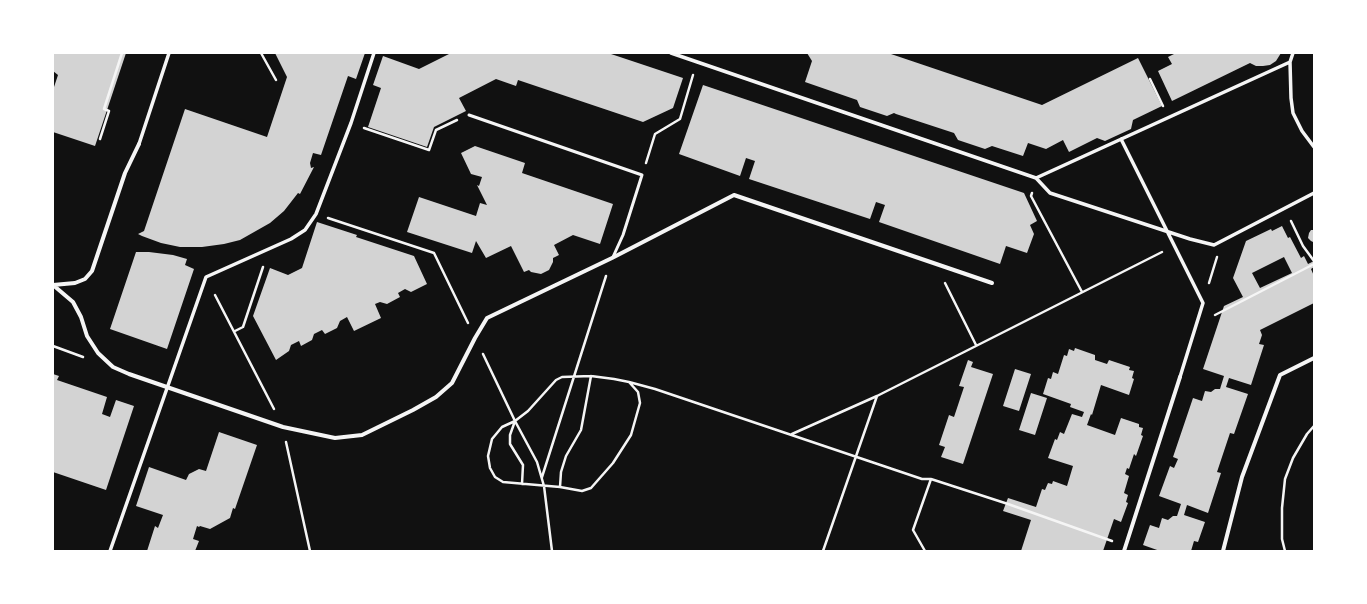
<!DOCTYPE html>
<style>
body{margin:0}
#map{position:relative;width:1367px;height:604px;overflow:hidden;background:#111;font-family:"Titillium Web",sans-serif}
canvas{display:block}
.frame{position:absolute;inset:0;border:54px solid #fff;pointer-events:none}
</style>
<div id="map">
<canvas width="1367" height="604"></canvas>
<div class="frame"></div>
</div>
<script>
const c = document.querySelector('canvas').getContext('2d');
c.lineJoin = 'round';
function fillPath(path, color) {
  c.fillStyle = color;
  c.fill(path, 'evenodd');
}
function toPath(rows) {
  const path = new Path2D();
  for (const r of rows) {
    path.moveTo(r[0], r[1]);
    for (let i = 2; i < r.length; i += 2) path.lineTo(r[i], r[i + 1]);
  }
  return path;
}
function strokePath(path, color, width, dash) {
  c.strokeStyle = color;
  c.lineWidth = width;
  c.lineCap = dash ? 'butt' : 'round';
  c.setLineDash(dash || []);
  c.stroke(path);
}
fillPath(toPath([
 [53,53,126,53,95,146,53,132,53,90,58,75,53,71],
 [275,53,365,53,356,79,348,76,321,155,313,153,310,163,311,168,314,167,300,194,298,193,284,211,270,223,240,240,224,244,202,247,180,247,161,243,142,236,138,234,144,231,185,109,267,137,287,77],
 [451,53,608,53,683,78,673,108,643,122,518,80,516,86,496,79,459,98,466,111,434,127,427,147,368,127,381,88,373,85,383,56,419,69],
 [807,53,888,53,1042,105,1138,58,1162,106,1133,120,1131,129,1105,141,1097,138,1069,152,1063,140,1046,149,1028,143,1023,156,992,146,985,149,958,140,954,133,896,114,894,113,887,116,860,107,857,100,805,82,812,61],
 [1176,53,1281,53,1276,61,1270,65,1263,66,1256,66,1250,63,1172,101,1158,71,1172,64,1168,57],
 [703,85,1024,193,1037,221,1030,225,1034,234,1027,253,1006,246,1000,264,879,222,885,205,876,202,870,219,749,179,755,161,746,158,740,176,679,154],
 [475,146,525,163,522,173,613,204,600,244,573,235,554,245,559,255,553,258,553,262,549,270,541,274,531,272,529,270,524,272,511,246,486,258,476,241,472,253,407,232,419,197,476,216,480,203,487,205,477,185,479,186,482,177,471,174,461,153],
 [317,222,357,235,356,237,414,256,427,284,411,292,405,289,398,293,400,297,387,304,380,302,375,304,381,318,354,331,347,317,340,321,337,328,325,334,322,330,314,334,312,340,301,346,299,341,291,345,289,351,276,360,253,316,270,268,288,275,302,268],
 [1282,226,1288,238,1290,237,1301,258,1304,256,1308,264,1314,261,1314,267,1311,269,1314,276,1314,303,1260,330,1262,335,1259,344,1264,345,1251,385,1229,378,1226,387,1248,394,1234,434,1230,433,1217,472,1221,473,1208,513,1187,505,1184,515,1205,522,1198,542,1194,541,1191,551,1160,551,1143,545,1150,525,1159,528,1162,518,1168,520,1173,516,1177,516,1181,504,1159,496,1170,466,1174,468,1178,459,1173,457,1193,398,1202,401,1205,391,1211,392,1215,389,1220,389,1224,376,1203,369,1224,306,1243,297,1233,278,1246,241,1271,229,1272,231],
 [1284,257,1292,273,1260,288,1252,273],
 [1311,230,1314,230,1313,242,1311,241,1308,238,1309,233],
 [136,252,149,252,173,255,187,259,185,265,194,269,167,349,110,329],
 [1075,348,1095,355,1095,360,1107,364,1109,360,1130,367,1129,370,1134,371,1132,378,1134,379,1129,395,1101,385,1092,415,1091,414,1087,425,1115,435,1121,418,1139,424,1139,427,1143,428,1141,435,1143,436,1136,456,1134,454,1129,469,1127,468,1125,474,1129,476,1124,493,1128,495,1126,502,1128,503,1121,522,1114,519,1103,551,1021,551,1031,520,1003,511,1008,498,1036,507,1042,489,1045,490,1048,483,1052,484,1053,481,1067,486,1073,466,1048,458,1055,439,1057,440,1060,432,1064,434,1072,414,1082,417,1084,412,1070,407,1071,404,1043,394,1048,378,1051,379,1053,372,1058,374,1064,355,1067,356,1069,349,1074,351],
 [968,360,973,362,971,367,993,374,963,464,941,457,945,447,939,445,949,415,954,417,964,387,959,386],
 [1015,369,1031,374,1019,411,1003,406],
 [53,374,59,376,57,380,107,397,102,414,110,417,116,400,134,406,106,490,53,472],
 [1031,393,1047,398,1035,435,1019,430],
 [219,432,257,445,235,509,233,508,230,518,210,529,200,526,199,527,197,526,193,539,199,541,195,551,147,551,155,526,158,528,163,515,136,506,149,467,186,480,189,474,199,469,206,471]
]), '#d3d3d3');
strokePath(toPath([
 [261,53,276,80],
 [1150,79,1163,106],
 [364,128,429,150,436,130,457,120],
 [100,139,109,111,104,109,122,53],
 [646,163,655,134,680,119,693,75],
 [1032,193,1031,196,1082,292],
 [328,218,434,253,468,323],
 [1291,221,1303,246,1314,261],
 [945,283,976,345],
 [1209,283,1217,257],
 [215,295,274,409],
 [1215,315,1314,264],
 [235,331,243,327,263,267],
 [53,346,83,357],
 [483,354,515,421,537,462,544,486,552,551],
 [629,382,655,389,922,479,931,479,1008,504,1112,541],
 [515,421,502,427,492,439,488,456,490,468,495,477,503,482,560,487,582,491,591,488,613,463,631,435,640,403,638,392,629,382,614,379,591,376,562,377,556,380,528,411,515,421,510,435,510,444,523,465,522,484],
 [792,434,877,396],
 [286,442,310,551],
 [542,477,606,276],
 [560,487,561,472,566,456,581,430,591,376],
 [823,551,877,396,1162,252],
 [925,551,913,530,931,479],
 [1285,551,1282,539,1282,508,1285,479,1293,458,1307,434,1314,426]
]), '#f5f5f5', 2.5);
strokePath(toPath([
 [469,115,642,175,623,235,613,257]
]), '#f5f5f5', 3);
strokePath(toPath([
 [671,53,1036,178],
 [1290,62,1293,53],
 [1121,139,1203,303,1180,377],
 [139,144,169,53],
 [1036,178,1290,62,1291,98,1293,113,1302,131,1314,147],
 [1036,178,1050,193,1190,239,1214,245,1314,193],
 [110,551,206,277,291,239,305,230,316,214,351,123,374,53]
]), '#f5f5f5', 3.5);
strokePath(toPath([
 [53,285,73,302,81,317,87,336,98,353,113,367,129,374,283,427,335,438,362,435,413,410,436,397,452,383,475,338,487,318,612,258,734,195,992,283],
 [53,285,75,283,85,279,92,271,125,173,139,144],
 [1124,551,1180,377],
 [1223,551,1242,477,1280,375,1314,358]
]), '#f5f5f5', 4);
</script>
